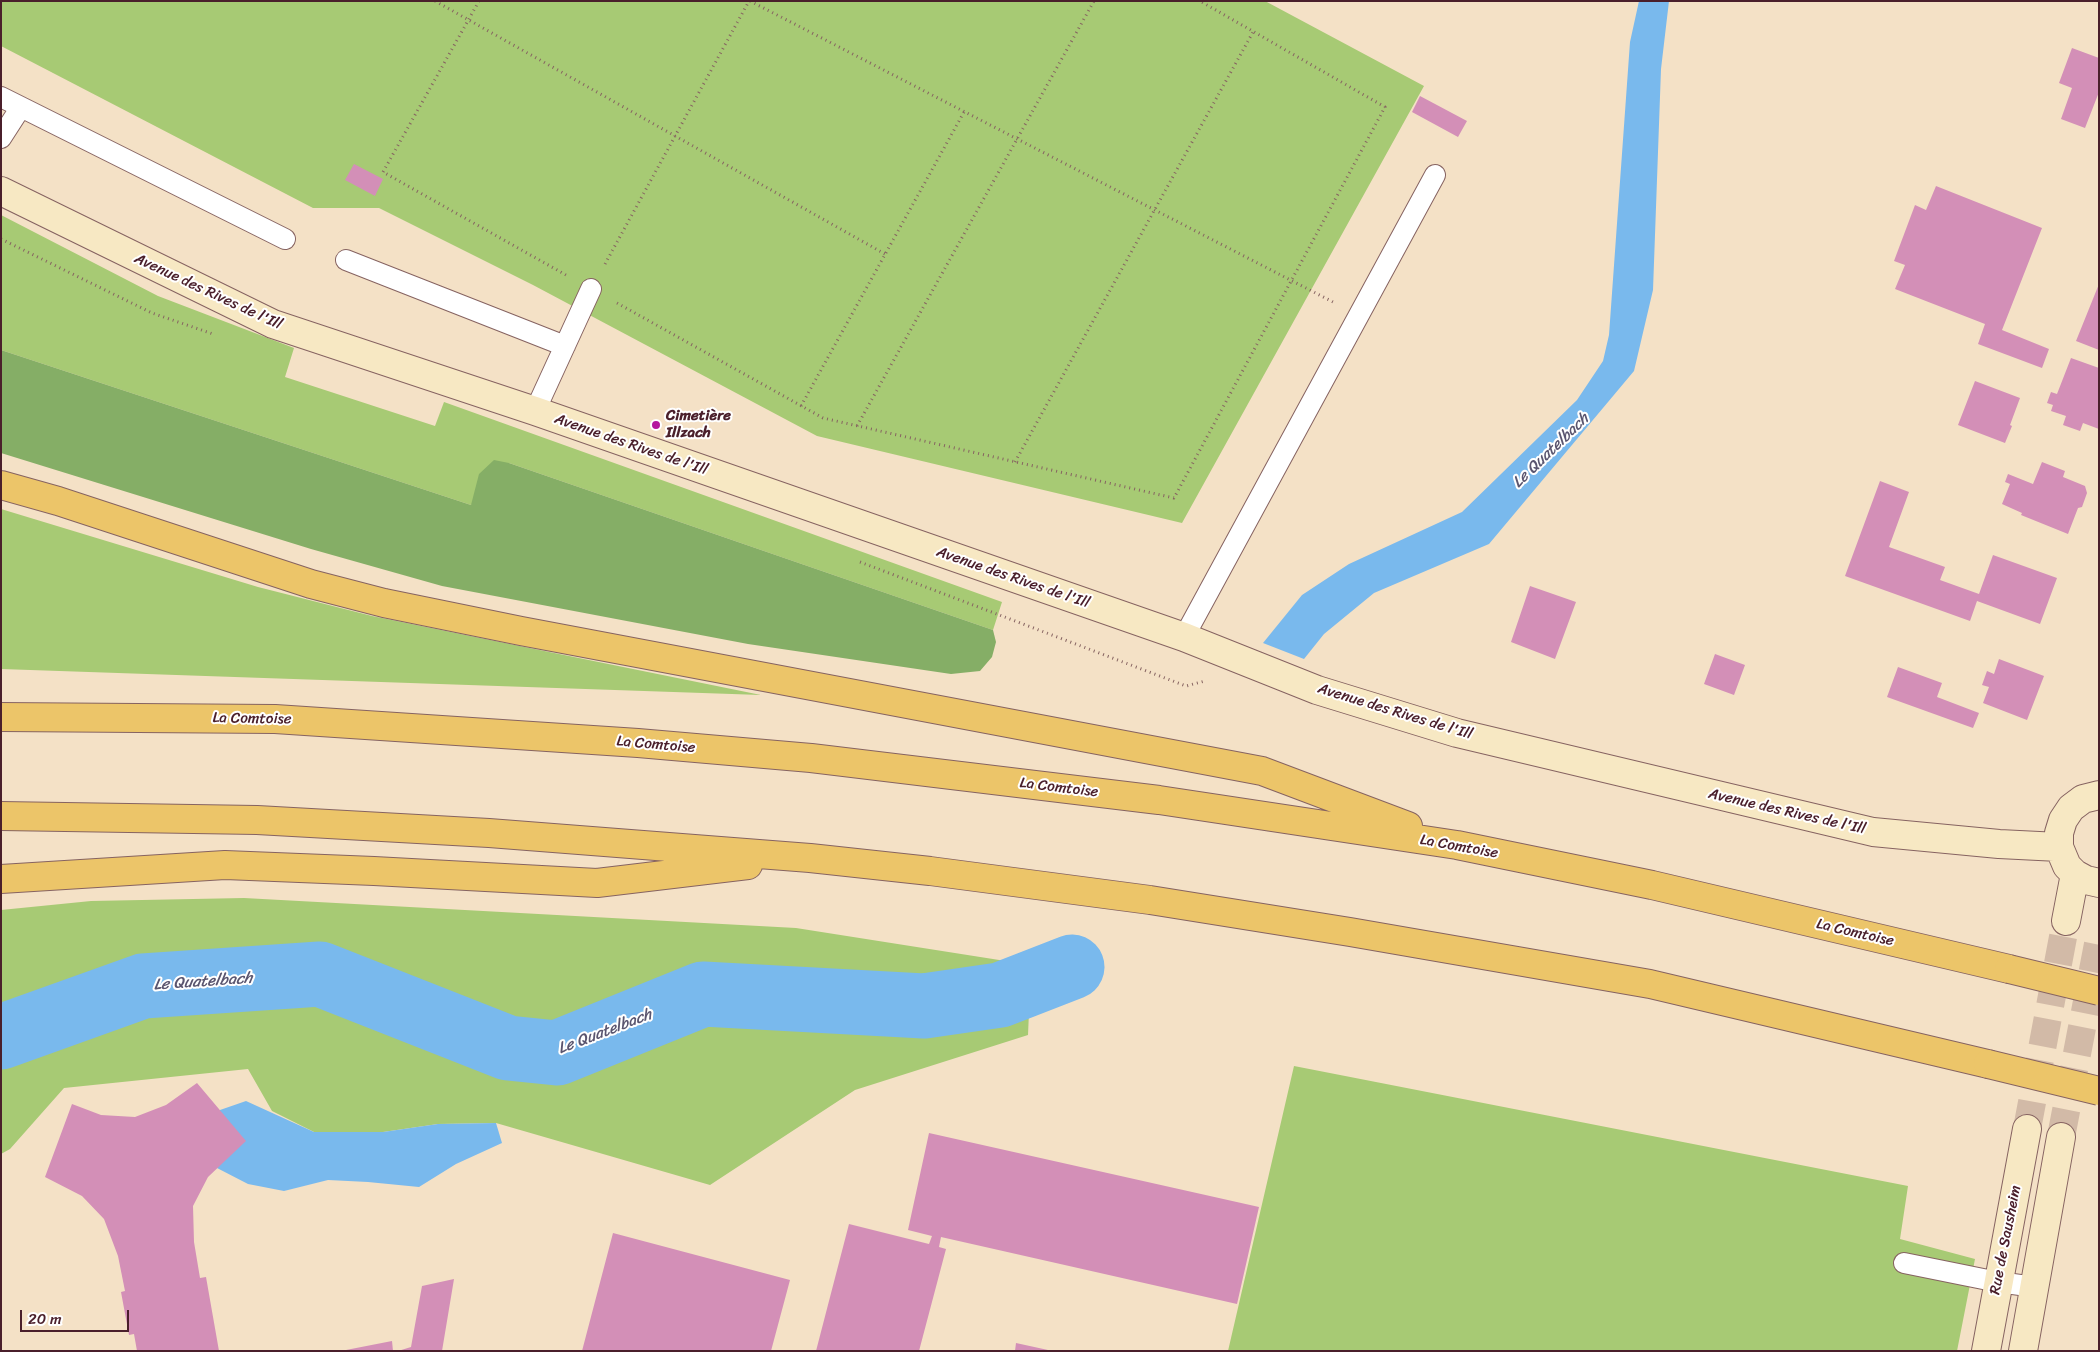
<!DOCTYPE html>
<meta charset="utf-8">
<style>
body{margin:0}
#map{position:relative;width:2100px;height:1352px;overflow:hidden;background:#f4e1c6;font-family:Sriracha,sans-serif}
canvas{display:block}
.frame{position:absolute;inset:0;border:2px solid #4a1f2b;pointer-events:none}
.scale{position:absolute;left:20px;top:1310px;width:109px;height:22px;box-sizing:border-box;border:2px solid #4a1f2b;border-top:0;padding-left:6px;font-size:15px;line-height:18px;white-space:nowrap;color:#4a1f2b;-webkit-text-stroke:4px #fff;paint-order:stroke}
</style>
<div id="map">
<canvas width="2100" height="1352"></canvas>
<div class="frame"></div>
<div class="scale">20 m</div>
</div>
<script>
const c = document.querySelector('canvas').getContext('2d');
c.lineJoin = 'round';
function fillPath(path, color) {
  c.fillStyle = color;
  c.fill(path, 'evenodd');
}
function toPath(rows) {
  const path = new Path2D();
  for (const r of rows) {
    path.moveTo(r[0], r[1]);
    for (let i = 2; i < r.length; i += 2) path.lineTo(r[i], r[i + 1]);
  }
  return path;
}
function strokePath(path, color, width, dash) {
  c.strokeStyle = color;
  c.lineWidth = width;
  c.lineCap = dash ? 'butt' : 'round';
  c.setLineDash(dash || []);
  c.stroke(path);
}
function label(font, color, halo, rows, align = 'center') {
  c.font = font + ' Sriracha,sans-serif';
  c.lineWidth = 4;
  c.setLineDash([]);
  c.textBaseline = 'middle';
  c.strokeStyle = halo;
  c.fillStyle = color;
  for (const [text, x, y, turn = 0] of rows) {
    c.save();
    c.translate(x, y);
    c.rotate((+turn || 0) * Math.PI / 180);
    c.textAlign = isNaN(turn) ? turn : align;
    if (halo) c.strokeText(text, 0, 0);
    c.fillText(text, 0, 0);
    c.restore();
  }
}
fillPath(toPath([
 [1,1,1265,1,1424,86,1182,523,817,436,533,285,379,208,313,208,1,46],
 [1,215,158,296,294,348,285,377,435,426,444,402,1002,602,993,630,509,463,471,505,1,350],
 [1,509,258,587,372,616,761,695,1,669],
 [244,898,796,928,1031,965,1028,1035,855,1090,710,1185,496,1123,438,1124,383,1132,314,1132,272,1111,248,1069,64,1088,10,1149,1,1154,1,910,91,901],
 [1294,1066,1908,1186,1900,1239,1975,1259,1957,1351,1228,1351]
]), '#a7ca74');
fillPath(toPath([
 [1,350,471,505,479,474,494,460,509,463,993,630,996,642,992,657,980,671,951,674,748,644,442,586,311,549,1,453]
]), '#85ae66');
fillPath(toPath([
 [1639,1,1669,1,1661,69,1653,290,1634,371,1489,544,1374,593,1324,634,1304,659,1263,643,1302,595,1349,564,1462,512,1577,400,1603,361,1609,335,1630,42],
 [246,1101,314,1132,383,1132,438,1124,496,1123,502,1143,456,1164,419,1187,368,1182,328,1180,284,1191,248,1184,217,1168,220,1110]
]), '#79b9ed');
strokePath(toPath([
 [1,1037,143,986,320,974,508,1048,557,1053,703,994,924,1006,1000,995,1072,967]
]), '#79b9ed', 65);
fillPath(toPath([
 [2072,48,2099,58,2099,92,2085,128,2061,119,2072,88,2059,83],
 [1420,96,1467,121,1458,137,1412,112],
 [354,164,383,179,375,196,345,180],
 [1936,186,2042,228,2002,330,2049,349,2042,368,1978,344,1985,324,1895,289,1905,265,1894,261,1915,205,1926,210],
 [2099,284,2099,350,2076,341],
 [2071,358,2099,368,2099,429,2083,423,2080,431,2063,425,2066,416,2051,411,2053,405,2047,403,2051,392,2057,394],
 [1975,381,2020,398,2010,425,2012,426,2005,443,1958,425],
 [2042,462,2065,471,2063,477,2085,486,2087,493,2082,507,2078,508,2068,534,2021,515,2022,513,2002,504,2010,484,2005,482,2008,474,2033,484],
 [1880,481,1909,492,1889,547,1945,567,1940,580,1979,594,1993,555,2057,578,2040,624,1977,601,1970,621,1845,576],
 [1530,586,1576,602,1555,659,1511,642],
 [1715,654,1745,665,1734,695,1704,684],
 [1999,659,2044,676,2027,720,1983,703,1989,687,1982,685,1987,671,1994,674],
 [1898,667,1942,683,1937,697,1979,713,1973,728,1887,697],
 [197,1083,246,1141,208,1177,193,1206,194,1242,200,1278,206,1277,219,1351,137,1351,134,1334,129,1335,121,1292,125,1291,118,1256,104,1219,82,1196,45,1177,72,1104,101,1115,135,1117,166,1105],
 [929,1133,1259,1207,1237,1304,941,1237,939,1247,946,1249,919,1351,816,1351,849,1224,929,1244,932,1236,908,1230],
 [613,1233,790,1280,771,1351,582,1351],
 [454,1279,442,1351,398,1351,411,1347,422,1286],
 [392,1341,393,1351,346,1351,346,1350],
 [1016,1343,1048,1350,1048,1351,1015,1351]
]), '#d38fb7');
strokePath(toPath([
 [2027,1129,2066,921],
 [2061,1137,2099,939]
]), '#d2baa7', 28, [28, 14]);
const lane = toPath([
 [1,97,285,239],
 [1,138,21,107],
 [346,260,565,346],
 [535,411,591,289],
 [1184,637,1435,175],
 [1904,1263,1998,1282,2035,1287]
]);
const secondary = toPath([
 [1,191,273,324,535,411,1184,637,1317,690,1457,733,1873,832,1999,844,2059,847],
 [2099,795,2083,799,2071,808,2063,820,2059,833,2059,847,2067,866,2075,874,2086,880,2099,883],
 [2066,921,2075,874],
 [1986,1351,2027,1129],
 [2023,1351,2061,1137]
]);
const highway = toPath([
 [1,485,58,501,311,584,384,603,521,631,1262,771,1408,826],
 [1,717,275,719,638,743,811,758,1159,800,1457,845,1652,885,2009,969],
 [1,816,257,820,489,833,810,858,930,871,1150,900,1350,932,1650,984,1988,1064],
 [1,879,225,865,374,871,597,883,748,865]
]);
strokePath(lane, '#866361', 22);
strokePath(secondary, '#866361', 30);
strokePath(highway, '#866361', 30);
strokePath(toPath([
 [435,1,885,254],
 [479,1,383,172,566,275],
 [750,1,1333,302],
 [1,239,152,313,213,334],
 [605,264,749,1],
 [617,303,823,418,1174,498,1385,107,1200,1],
 [801,406,964,112],
 [857,426,1094,1],
 [1015,462,1253,32],
 [860,562,1186,686,1205,681]
]), '#866361', 3, [1, 4]);
strokePath(lane, '#fff', 20);
strokePath(secondary, '#f7e8c3', 28);
strokePath(highway, '#ecc569', 28);
const highwayBridge = toPath([
 [2009,969,2099,991],
 [1988,1064,2099,1091]
]);
strokePath(highwayBridge, '#866361', 30, []);
strokePath(highwayBridge, '#ecc569', 28);
for (const [x, y, r, color] of [
 [656,425,5,"#b5179e"]
]) {
  const dot = new Path2D();
  dot.arc(x, y, r, 0, 2 * Math.PI);
  c.fillStyle = color;
  c.fill(dot);
  strokePath(dot, '#fff', 2);
}
label('15px', '#4a1f2b', '#fff', [
 ["Avenue des Rives de l'Ill",208,292,25],
 ["Avenue des Rives de l'Ill",631,445,19],
 ["Avenue des Rives de l'Ill",1013,578,19],
 ["Avenue des Rives de l'Ill",1395,712,17],
 ["La Comtoise",252,719,1],
 ["La Comtoise",656,745,5],
 ["La Comtoise",1059,788,7],
 ["Avenue des Rives de l'Ill",1787,812,13],
 ["La Comtoise",1459,847,10],
 ["La Comtoise",1855,933,13],
 ["Rue de Sausheim",2006,1240,-79]
]);
label('bold 15px', '#4a1f2b', '#fff', [
 ["Cimetière",666,416],
 ["Illzach",666,433]
], 'left');
label('italic 16px', '#5a556f', '#fff', [
 ["Le Quatelbach",1551,451,-44],
 ["Le Quatelbach",203,982,-4],
 ["Le Quatelbach",605,1032,-21]
]);
</script>
